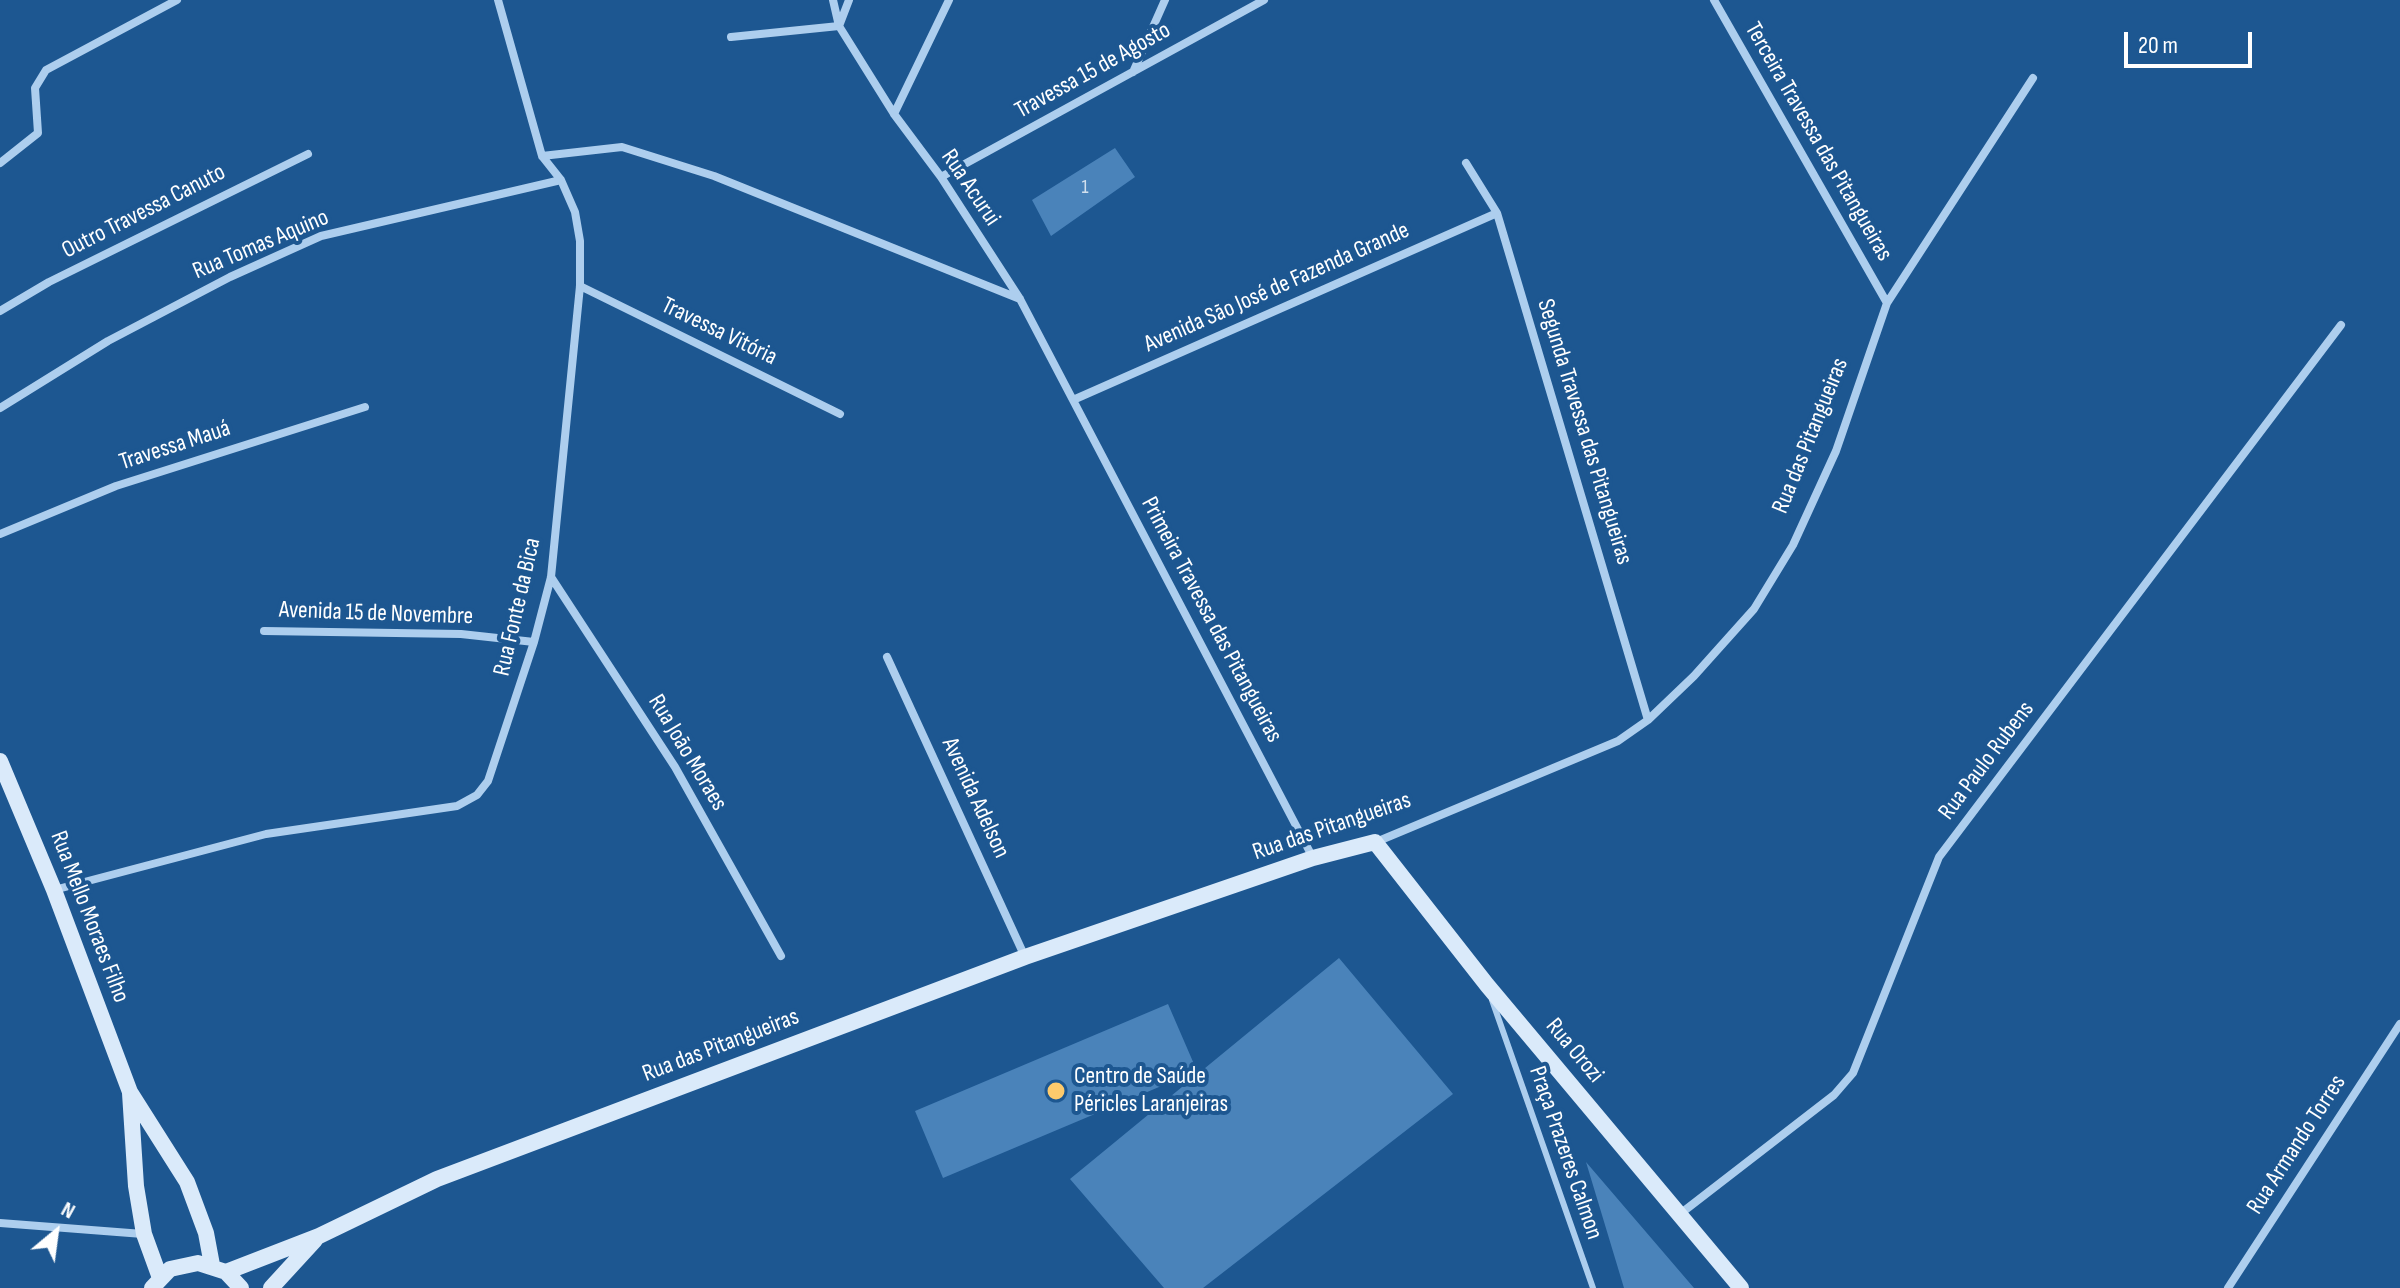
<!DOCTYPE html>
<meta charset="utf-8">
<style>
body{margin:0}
#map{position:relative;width:2400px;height:1288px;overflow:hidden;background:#1d5791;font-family:"Sofia Sans Condensed",sans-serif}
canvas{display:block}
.north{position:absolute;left:16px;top:1192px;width:80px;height:80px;-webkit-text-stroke:6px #1d5791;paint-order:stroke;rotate:29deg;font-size:22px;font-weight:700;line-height:32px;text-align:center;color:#fff}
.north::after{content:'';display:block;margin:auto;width:28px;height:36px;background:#fff;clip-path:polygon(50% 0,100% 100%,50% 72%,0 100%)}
.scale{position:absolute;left:2124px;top:32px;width:128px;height:36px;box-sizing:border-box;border:4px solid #fff;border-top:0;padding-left:10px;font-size:24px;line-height:28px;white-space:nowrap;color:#fff;-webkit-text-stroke:6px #1d5791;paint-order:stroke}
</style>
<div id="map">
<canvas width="2400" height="1288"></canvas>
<div class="north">N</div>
<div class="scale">20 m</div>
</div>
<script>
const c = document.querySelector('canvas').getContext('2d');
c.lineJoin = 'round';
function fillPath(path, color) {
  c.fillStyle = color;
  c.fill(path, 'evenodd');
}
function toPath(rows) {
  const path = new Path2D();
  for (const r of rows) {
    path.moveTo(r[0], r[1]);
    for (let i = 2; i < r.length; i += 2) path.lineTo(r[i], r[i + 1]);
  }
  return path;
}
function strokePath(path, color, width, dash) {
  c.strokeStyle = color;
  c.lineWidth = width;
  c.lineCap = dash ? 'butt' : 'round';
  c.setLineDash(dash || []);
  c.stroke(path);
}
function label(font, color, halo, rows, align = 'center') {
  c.font = font + ' "Sofia Sans Condensed",sans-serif';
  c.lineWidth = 8;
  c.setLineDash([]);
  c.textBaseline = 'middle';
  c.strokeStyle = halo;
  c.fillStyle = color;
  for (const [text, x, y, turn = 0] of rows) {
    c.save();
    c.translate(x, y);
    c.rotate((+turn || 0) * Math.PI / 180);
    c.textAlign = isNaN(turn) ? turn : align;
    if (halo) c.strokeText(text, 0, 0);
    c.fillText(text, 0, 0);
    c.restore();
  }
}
fillPath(toPath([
 [1115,148,1135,177,1051,236,1032,200],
 [1339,958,1453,1094,1203,1288,1164,1288,1070,1179],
 [1168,1004,1197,1071,943,1178,915,1111],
 [1586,1162,1694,1288,1624,1288]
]), '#4a83ba');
strokePath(toPath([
 [1492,1000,1593,1288]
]), '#adceee', 6);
strokePath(toPath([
 [833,0,839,26,894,114,941,177,1020,299,1313,858],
 [1714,0,1887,303],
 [731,37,839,26,849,0],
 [1133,72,1165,0],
 [894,114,949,0],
 [542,156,622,147,714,176,1020,299],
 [0,163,38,133,35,88,46,70,177,0],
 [1466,163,1497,213,1648,720],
 [941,177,1264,0],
 [580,286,840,414],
 [0,311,49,282,308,154],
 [1073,400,1497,213],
 [0,408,108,341,230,277,321,236,561,180],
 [0,534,116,486,365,407],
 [551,577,675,767,781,956],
 [264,631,461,634,534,642],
 [887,657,1025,957],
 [1376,842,1618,741,1648,720,1694,676,1754,609,1793,545,1836,451,1887,303,2033,78],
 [54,890,266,834,457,806,477,795,488,781,534,642,551,577,580,286,580,241,575,212,561,180,542,156,498,0],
 [1680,1214,1834,1095,1853,1073,1939,857,2341,325],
 [0,1223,143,1234],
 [2228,1288,2400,1024]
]), '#adceee', 8);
strokePath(toPath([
 [0,761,54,890,130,1092,187,1182,206,1233,212,1265],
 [130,1093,136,1186,144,1234,160,1278],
 [226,1272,319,1236,437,1179,1025,957,1313,858,1375,842,1487,985,1741,1288],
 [152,1288,170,1269,198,1263,226,1272,241,1288],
 [271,1288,315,1240]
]), '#daeafa', 16);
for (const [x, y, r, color] of [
 [1056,1091,10,"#fdca6c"]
]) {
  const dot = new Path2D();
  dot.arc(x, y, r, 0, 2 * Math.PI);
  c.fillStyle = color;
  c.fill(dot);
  strokePath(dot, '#1d5791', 3);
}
label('20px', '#d2e0ee', null, [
 ["1",1085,188]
]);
label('24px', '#fff', '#1d5791', [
 ["Travessa 15 de Agosto",1093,71,-29],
 ["Terceira Travessa das Pitangueiras",1818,142,60],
 ["Rua Acurui",970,188,56],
 ["Outro Travessa Canuto",144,212,-27],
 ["Rua Tomas Aquino",261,245,-23],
 ["Avenida São José de Fazenda Grande",1277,288,-24],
 ["Travessa Vitória",719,332,26],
 ["Segunda Travessa das Pitangueiras",1584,432,73],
 ["Rua das Pitangueiras",1811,436,-68],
 ["Travessa Mauá",175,446,-18],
 ["Rua Fonte da Bica",518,607,-77],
 ["Avenida 15 de Novembre",376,614,2],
 ["Primeira Travessa das Pitangueiras",1211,620,62],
 ["Rua João Moraes",687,753,59],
 ["Rua Paulo Rubens",1987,761,-53],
 ["Avenida Adelson",975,798,65],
 ["Rua das Pitangueiras",1332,827,-19],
 ["Rua Mello Moraes Filho",89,917,69],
 ["Rua das Pitangueiras",721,1046,-21],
 ["Rua Orozi",1574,1051,50],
 ["Rua Armando Torres",2297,1145,-57],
 ["Praça Prazeres Calmon",1565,1153,71]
]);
label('24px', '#fff', '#1d5791', [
 ["Centro de Saúde",1074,1077],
 ["Péricles Laranjeiras",1074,1105]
], 'left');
</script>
